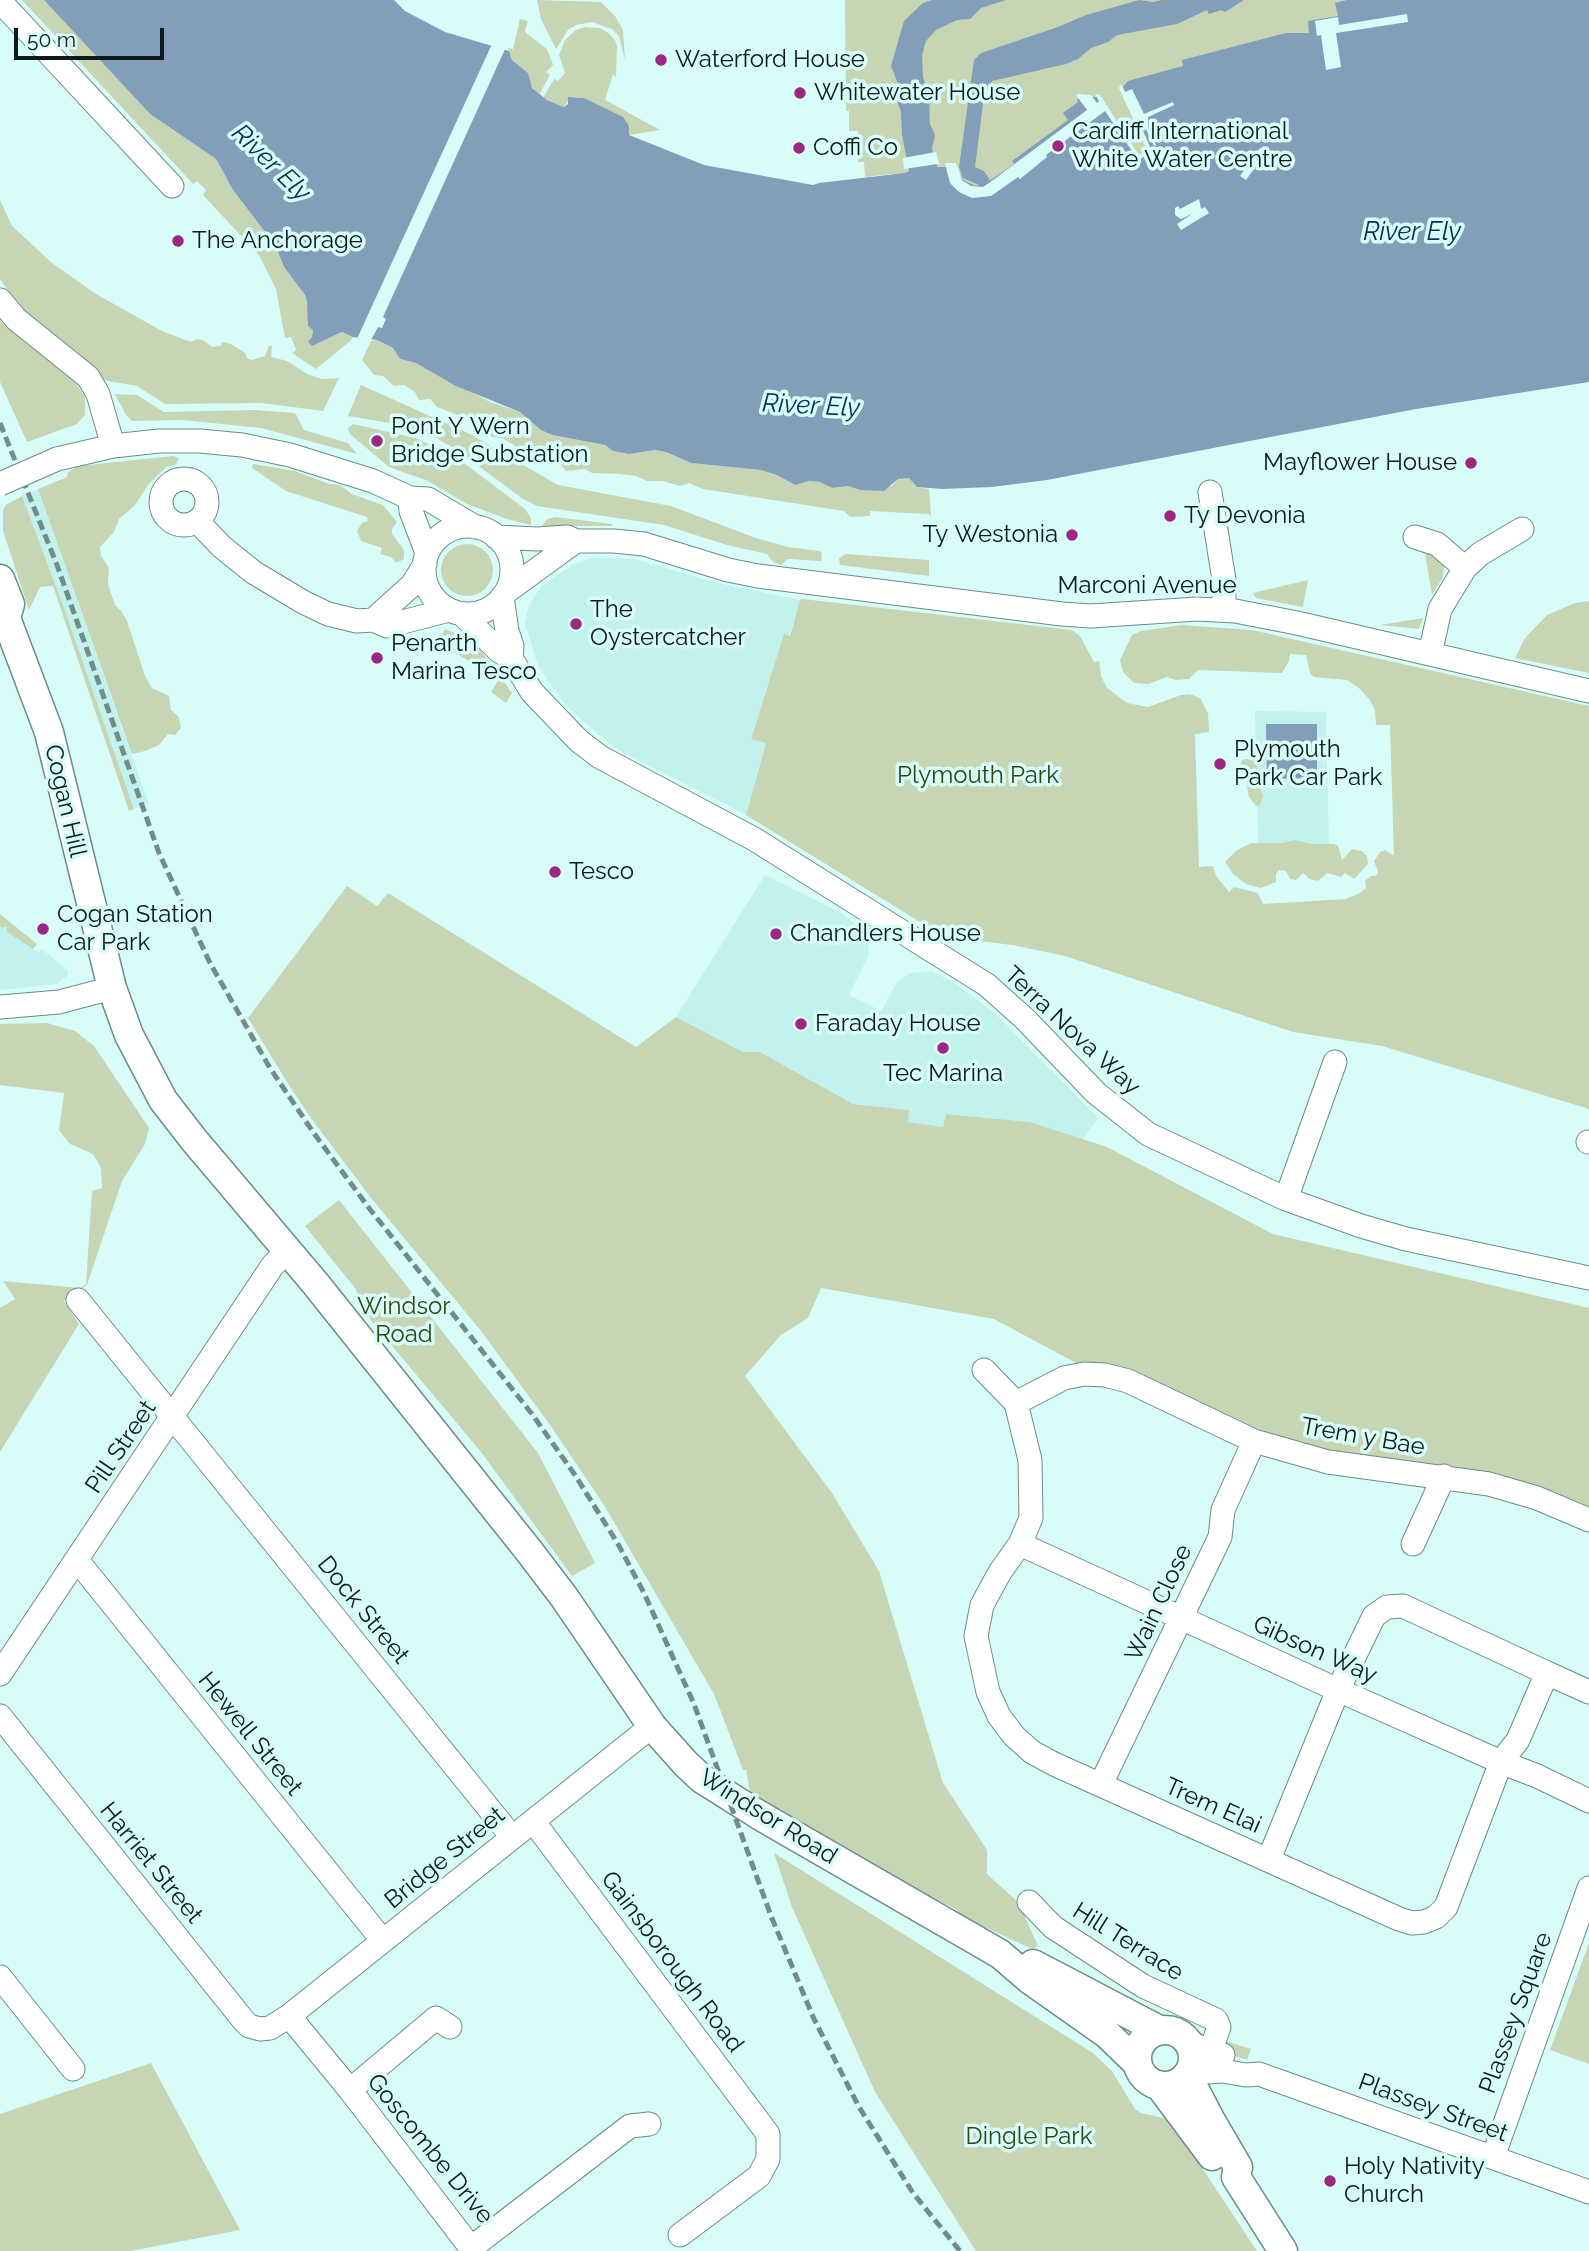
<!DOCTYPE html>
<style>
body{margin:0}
#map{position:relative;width:1589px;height:2251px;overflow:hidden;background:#d8fdf9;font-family:Raleway,sans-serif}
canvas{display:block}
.scale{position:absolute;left:14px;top:28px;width:150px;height:32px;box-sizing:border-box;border:4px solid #0c1a19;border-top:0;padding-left:9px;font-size:21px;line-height:24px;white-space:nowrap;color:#0c1a19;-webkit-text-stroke:5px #d8fdf9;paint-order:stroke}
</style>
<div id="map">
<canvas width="1589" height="2251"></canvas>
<div class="scale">50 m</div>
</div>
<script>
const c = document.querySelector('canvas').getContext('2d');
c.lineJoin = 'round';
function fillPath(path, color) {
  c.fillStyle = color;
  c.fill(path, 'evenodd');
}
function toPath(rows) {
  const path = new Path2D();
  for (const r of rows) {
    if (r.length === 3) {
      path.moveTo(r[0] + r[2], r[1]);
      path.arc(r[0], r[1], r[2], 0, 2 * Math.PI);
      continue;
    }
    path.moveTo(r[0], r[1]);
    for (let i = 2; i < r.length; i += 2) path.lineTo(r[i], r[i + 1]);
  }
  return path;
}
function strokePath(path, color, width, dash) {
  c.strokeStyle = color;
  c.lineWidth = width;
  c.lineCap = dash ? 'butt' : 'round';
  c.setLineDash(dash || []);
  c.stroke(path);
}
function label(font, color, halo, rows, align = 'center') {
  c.font = font + ' Raleway,sans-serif';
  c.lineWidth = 7;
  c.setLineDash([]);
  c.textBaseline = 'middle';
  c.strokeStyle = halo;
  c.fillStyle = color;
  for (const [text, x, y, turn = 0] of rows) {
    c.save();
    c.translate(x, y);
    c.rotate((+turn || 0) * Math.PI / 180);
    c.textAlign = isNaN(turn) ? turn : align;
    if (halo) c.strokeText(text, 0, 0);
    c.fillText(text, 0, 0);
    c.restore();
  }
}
fillPath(toPath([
 [38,489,149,804,134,809,63,605,22,496],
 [592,558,635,559,713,582,800,600,789,636,784,635,751,738,766,743,746,815,620,751,606,741,566,706,538,666,525,623,529,605,541,587,550,580,574,564],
 [1255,711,1326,712,1329,849,1258,850],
 [765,875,840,912,862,929,869,947,868,957,849,995,881,1011,898,981,911,973,932,971,954,983,995,1013,1098,1118,1082,1140,1030,1122,946,1114,943,1127,908,1122,909,1110,853,1104,760,1052,743,1052,676,1017],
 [5,925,8,926,7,932,39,953,42,949,68,971,68,975,57,984,0,990,0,927,2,928]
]), '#c2f2ed');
fillPath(toPath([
 [22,0,44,0,150,114,216,159,233,190,275,245,284,267,305,295,313,330,312,337,308,342,312,346,342,332,353,337,350,341,316,369,292,353,296,350,291,337,285,338,276,289,259,255,203,195,206,190,197,181,193,184],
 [537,0,601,2,615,16,623,30,625,60,619,36,612,29,592,22,576,25,568,30,556,49,541,19],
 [845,0,1409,0,1039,287,891,174,865,177,864,162,858,162,858,131,849,131,849,111,846,111],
 [520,19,528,21,525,30,526,33,547,49,553,65,546,72,550,75,539,95,529,83,528,73,512,60,508,48,513,49],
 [584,27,599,28,607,32,615,40,617,46,616,77,613,74,605,100,660,130,629,135,627,130,584,98,571,97,564,107,543,98,554,79,558,81,565,73,559,55,565,40,576,30],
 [0,200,12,226,52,263,96,294,162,331,191,342,197,339,203,340,212,347,220,346,223,342,231,344,245,353,247,358,251,360,265,356,269,346,272,346,271,357,287,361,307,374,322,379,339,378,323,411,262,403,165,404,137,386,103,380,98,370,18,306,0,279],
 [0,321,75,382,85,397,85,415,77,424,27,442,0,382],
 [377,340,393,348,400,359,416,363,490,402,520,412,541,430,552,435,605,445,613,451,629,454,655,450,666,452,691,463,761,470,777,475,795,485,809,481,820,482,832,488,848,486,860,490,892,486,898,479,909,478,917,487,929,489,931,516,928,514,870,511,870,516,850,517,844,511,703,489,689,483,680,486,663,481,647,481,636,476,619,474,592,473,585,469,566,471,560,463,546,462,523,455,520,449,502,438,492,437,480,429,476,422,437,407,430,399,419,400,415,392,404,385,394,386,383,376,374,375,362,360,371,341],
 [361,385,470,434,558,485,671,506,756,538,788,547,819,551,822,553,821,561,788,559,781,565,773,562,767,554,727,545,664,525,537,506,523,499,457,450,436,438,395,424,348,416],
 [115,394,137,395,164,412,255,410,295,413,304,430,348,443,357,454,261,428,182,420,132,421,126,415],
 [353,424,415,438,452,454,525,509,531,518,531,525,507,519,467,504,428,481,389,467,350,434,348,428],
 [173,456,179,458,176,465,166,467,148,485,135,505,119,519,114,532,100,547,101,556,109,568,108,584,115,605,122,612,127,621,145,676,152,688,169,696,171,710,179,717,181,728,175,735,168,734,159,745,145,751,132,754,38,489,67,477,68,472,79,466],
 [253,464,295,471,329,484,340,485,352,494,383,505,397,522,392,529,392,534,404,550,404,559,396,563,391,557,380,554,382,548,361,541,357,531,362,523,368,521,367,517,286,491,252,468],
 [22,496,63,605,134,809,129,811,53,586,40,587,29,610,3,531,3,510,6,505],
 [555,517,612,524,612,526,542,526,547,519],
 [467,570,26],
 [1425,553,1431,555,1444,566,1443,577,1432,595],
 [846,554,929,560,929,576,840,565,839,558],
 [1308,580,1303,607,1256,598,1253,593],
 [803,599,1072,630,1080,636,1094,662,1099,661,1101,676,1107,688,1127,703,1148,707,1181,695,1190,694,1200,698,1208,713,1209,732,1195,734,1199,867,1213,866,1216,876,1229,892,1234,887,1258,893,1263,904,1346,899,1360,893,1366,888,1365,881,1371,876,1376,876,1378,872,1374,861,1380,852,1385,850,1394,856,1390,725,1376,725,1375,710,1370,700,1360,689,1347,680,1314,677,1310,673,1306,655,1290,654,1289,661,1282,673,1198,670,1189,679,1176,680,1167,677,1148,684,1134,683,1123,672,1120,660,1132,635,1141,631,1182,625,1252,630,1589,706,1589,1109,1382,1046,1293,1032,1065,956,1012,945,979,941,951,941,746,815,766,743,751,739,784,634,790,636,800,600],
 [1589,601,1589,673,1515,658,1525,638,1547,615,1575,603],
 [1423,618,1419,629,1380,625],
 [445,629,467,638,482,652,512,693,506,703,491,692,499,679,437,642],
 [1247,759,1253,760,1260,772,1258,782,1263,797,1260,805,1256,806,1249,797,1246,779,1238,772,1242,760],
 [1295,840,1310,844,1334,844,1338,846,1342,860,1352,849,1362,851,1367,856,1368,864,1354,879,1345,873,1341,877,1327,873,1318,881,1310,879,1303,873,1296,880,1290,879,1286,871,1279,870,1276,874,1276,882,1261,888,1246,884,1233,874,1225,862,1236,851,1251,843,1282,843],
 [347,886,377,906,388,893,636,1047,676,1017,743,1052,760,1052,853,1104,909,1110,908,1122,943,1127,946,1114,1030,1122,1107,1147,1273,1234,1589,1308,1589,1510,1555,1494,1491,1472,1336,1454,1294,1442,1256,1428,1166,1388,1078,1364,994,1319,821,1288,808,1318,781,1335,745,1376,832,1493,879,1571,943,1783,987,1850,987,1874,1019,1903,1038,1946,1032,1949,963,1917,957,1910,837,1847,760,1801,750,1792,746,1770,743,1770,714,1694,604,1505,550,1425,481,1331,371,1198,313,1121,290,1087,248,1018],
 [0,914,37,944,33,949,7,932,7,926,2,928,0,927],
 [47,1023,75,1031,94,1046,149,1128,145,1144,122,1181,87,1285,64,1301,79,1324,0,1452,0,1308,15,1299,3,1281,80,1288,86,1284,92,1191,102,1188,101,1168,93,1154,70,1144,59,1130,64,1093,0,1085,0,1024],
 [339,1200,538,1453,595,1563,572,1576,481,1452,372,1322,355,1288,305,1226],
 [774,1853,1093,2053,1112,2071,1135,2109,1141,2113,1168,2119,1174,2126,1257,2251,976,2251,875,2092,792,1907],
 [1589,1943,1589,2064,1550,2050],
 [1222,2040,1251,2049,1247,2060,1227,2053],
 [151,2063,240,2230,131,2251,0,2251,0,2114]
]), '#c6d5b4');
fillPath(toPath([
 [44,0,394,0,405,11,445,32,509,51,512,60,528,73,532,88,547,100,564,107,568,104,568,97,584,98,623,117,629,126,629,135,704,165,813,185,819,183,905,173,909,171,902,135,901,111,898,104,901,91,891,66,904,21,923,3,932,0,1006,0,981,8,970,19,957,20,936,30,926,41,922,55,923,77,929,98,930,124,935,135,932,148,936,164,938,167,956,167,963,180,976,186,979,185,963,178,959,167,974,60,981,53,1058,27,1086,15,1139,0,1153,2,1162,0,1244,0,1225,12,1221,10,1209,14,1207,10,1177,24,1117,35,1108,42,1091,48,1078,59,1066,64,992,81,984,95,975,167,984,171,990,180,985,184,1014,164,1012,161,1068,120,1063,113,1078,102,1077,100,1079,98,1097,97,1138,160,1152,151,1123,87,1128,81,1183,66,1182,60,1286,33,1309,33,1308,21,1338,16,1335,3,1347,0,1589,0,1589,382,1416,409,1047,480,992,487,942,489,917,487,909,478,898,479,884,491,860,490,848,486,832,488,820,482,809,481,795,485,777,475,761,470,691,463,666,452,655,450,629,454,613,451,605,445,552,435,541,430,520,412,456,386,416,363,400,359,393,348,377,340,353,337,342,332,312,346,308,342,312,337,313,330,308,326,307,302,305,295,284,267,275,245,233,190,216,159,150,114],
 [1266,724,1317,724,1317,778,1267,779]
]), '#839eb9');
fillPath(toPath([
 [1407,14,1408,22,1336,33,1341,67,1326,70,1321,35,1317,36,1315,21,1338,17,1339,25],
 [492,44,506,47,383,317,386,319,382,328,378,327,369,344,356,341],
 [1121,84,1125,92,1132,89,1144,114,1173,102,1174,105,1148,117,1148,128,1156,145,1154,146,1146,129,1140,124,1152,152,1138,160,1105,111,1046,155,1047,157,1020,179,1018,177,991,196,972,198,959,192,950,183,945,163,956,163,962,180,971,186,983,187,989,183,1087,110,1076,95,1078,94,1091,95,1097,103,1099,101,1095,94,1100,95,1139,155,1147,150,1119,88],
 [1260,148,1266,152,1246,180,1240,176],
 [936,152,939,163,944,163,904,169,903,158],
 [1199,199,1201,209,1205,207,1209,213,1181,230,1177,224,1192,214,1181,219,1175,215,1175,208,1178,206,1180,209]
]), '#d8fdf9');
const minor = toPath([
 [0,1,172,186],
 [0,300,16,319,88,377,98,394,113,446],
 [57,459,113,446,159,441,200,441,242,445,290,455,373,481,410,498,428,499,475,527],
 [184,502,23],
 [1210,492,1224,580,1224,610],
 [410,498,411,511,427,553],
 [197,521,222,547,253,572,303,602,328,614,357,621,373,620,387,626,449,610],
 [468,570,44],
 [496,537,537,539,567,537,576,541,614,541,644,544,728,570,758,576,1062,614,1091,616,1197,609,1235,611,1297,623,1589,691],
 [1415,537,1437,544,1465,568],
 [506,592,576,541],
 [502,597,507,631,512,646,511,658],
 [462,614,499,651,511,658,532,692,579,741,600,757,754,839,987,985,1025,1019,1096,1093,1148,1134,1286,1199,1361,1226,1406,1239,1589,1278],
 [373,620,412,585,425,564],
 [1430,654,1440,609,1465,568,1480,554,1522,529],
 [0,1007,59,1002,112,988],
 [1588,1142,1589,1142],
 [1286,1199,1335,1062],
 [78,1300,512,1837],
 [984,1370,1016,1403],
 [1020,1544,1338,1690,1501,1762,1537,1776,1589,1801],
 [1413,1544,1444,1476],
 [77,1560,383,1941],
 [1547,1673,1589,1692],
 [0,1674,273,1265,287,1251],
 [0,1716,244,2021,249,2026,260,2029,270,2028,289,2016,652,1726],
 [1101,1784,1220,1537,1223,1510,1254,1441],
 [533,1821,768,2134,768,2159,759,2176,680,2235],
 [1269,1859,1338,1690,1374,1616,1387,1607,1403,1606,1547,1673,1518,1740,1501,1762,1446,1907,1436,1917,1424,1922,1412,1923,1399,1919,1054,1764,1032,1752,1014,1736,999,1716,988,1692,976,1636,982,1605,1000,1572,1020,1544,1031,1518,1030,1460,1016,1403,1064,1378,1084,1374,1105,1375,1128,1381,1254,1441,1328,1462,1489,1484,1537,1498,1589,1520],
 [1029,1902,1053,1927,1143,1986,1216,2020,1219,2027,1211,2050],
 [0,1977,73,2069],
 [289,2016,350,2090,471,2248,630,2126,649,2124],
 [1189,2043,1223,2055],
 [1189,2073,1223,2071,1246,2075,1259,2074,1589,2192],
 [350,2090,436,2018,450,2027],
 [1493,2157,1589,1888]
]);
const major = toPath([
 [0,579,10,604,6,618],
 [0,614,6,618,49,732,112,988,129,1035,163,1100,194,1140,315,1283,529,1551,564,1597,652,1726,686,1764,702,1779,759,1815,1000,1954,1029,1979,1107,2034,1137,2063],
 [1033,1964,1159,2030],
 [1165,2058,28],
 [1187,2075,1210,2119,1238,2167,1236,2177,1283,2251],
 [1159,2085,1212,2156]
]);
strokePath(minor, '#6a8d89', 25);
strokePath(major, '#6a8d89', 31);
strokePath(minor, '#fff', 23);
strokePath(major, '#fff', 28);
strokePath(toPath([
 [0,423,57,565,159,853,210,963,270,1068,313,1132,369,1208,532,1414,575,1475,618,1544,644,1593,694,1704,771,1916,814,2019,859,2107,913,2193,960,2251]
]), '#728c89', 5, [10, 5]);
const minorBridge = toPath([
 [0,484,57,459]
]);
strokePath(minorBridge, '#6a8d89', 25, []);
strokePath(minorBridge, '#fff', 23);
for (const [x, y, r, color] of [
 [661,60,7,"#9c2681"],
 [800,93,7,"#9c2681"],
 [1058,146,7,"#9c2681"],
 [799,148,7,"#9c2681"],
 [178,241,7,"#9c2681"],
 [377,441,7,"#9c2681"],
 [1471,463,7,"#9c2681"],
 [1170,516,7,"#9c2681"],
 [1072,535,7,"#9c2681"],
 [576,624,7,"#9c2681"],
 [377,658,7,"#9c2681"],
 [1220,764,7,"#9c2681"],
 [555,872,7,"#9c2681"],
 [43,929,7,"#9c2681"],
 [776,934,7,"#9c2681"],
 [801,1024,7,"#9c2681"],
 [943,1048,7,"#9c2681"],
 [1330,2181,7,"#9c2681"]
]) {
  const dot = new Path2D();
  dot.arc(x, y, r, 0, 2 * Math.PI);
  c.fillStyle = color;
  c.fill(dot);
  strokePath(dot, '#d8fdf9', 2.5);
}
label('24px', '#0c1a19', '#d8fdf9', [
 ["Waterford House",675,60],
 ["Whitewater House",814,93],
 ["Cardiff International",1072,132],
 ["White Water Centre",1072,160],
 ["Coffi Co",813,148],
 ["The Anchorage",192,241],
 ["Pont Y Wern",391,427],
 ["Bridge Substation",391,455],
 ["Mayflower House",1457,463,"right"],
 ["Ty Devonia",1184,516],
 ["Ty Westonia",1058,535,"right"],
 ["The",590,610],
 ["Oystercatcher",590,638],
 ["Penarth",391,644],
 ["Marina Tesco",391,672],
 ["Plymouth",1234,750],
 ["Park Car Park",1234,778],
 ["Tesco",569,872],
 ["Cogan Station",57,915],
 ["Car Park",57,943],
 ["Chandlers House",790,934],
 ["Faraday House",815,1024],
 ["Tec Marina",943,1074,"center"],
 ["Holy Nativity",1344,2167],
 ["Church",1344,2195]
], 'left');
label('24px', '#0c1a19', '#d8fdf9', [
 ["Marconi Avenue",1147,586],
 ["Cogan Hill",65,801,77],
 ["Terra Nova Way",1072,1031,43],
 ["Trem y Bae",1363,1437,10],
 ["Pill Street",121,1447,-56],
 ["Wain Close",1159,1603,-65],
 ["Dock Street",363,1610,51],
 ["Gibson Way",1315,1650,24],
 ["Hewell Street",250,1734,51],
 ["Trem Elai",1213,1806,24],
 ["Windsor Road",768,1817,32],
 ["Bridge Street",445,1858,-39],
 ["Harriet Street",151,1863,51],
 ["Hill Terrace",1128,1942,32],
 ["Gainsborough Road",672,1962,53],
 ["Plassey Square",1516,2013,-70],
 ["Plassey Street",1433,2108,20],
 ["Goscombe Drive",430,2149,51]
]);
label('24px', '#314511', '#d8fdf9', [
 ["Plymouth Park",978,776],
 ["Windsor",404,1307],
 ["Road",404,1335],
 ["Dingle Park",1029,2137]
]);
label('italic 26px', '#043155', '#d8fdf9', [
 ["River Ely",271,163,44],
 ["River Ely",1412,232],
 ["River Ely",811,406,3]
]);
</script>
